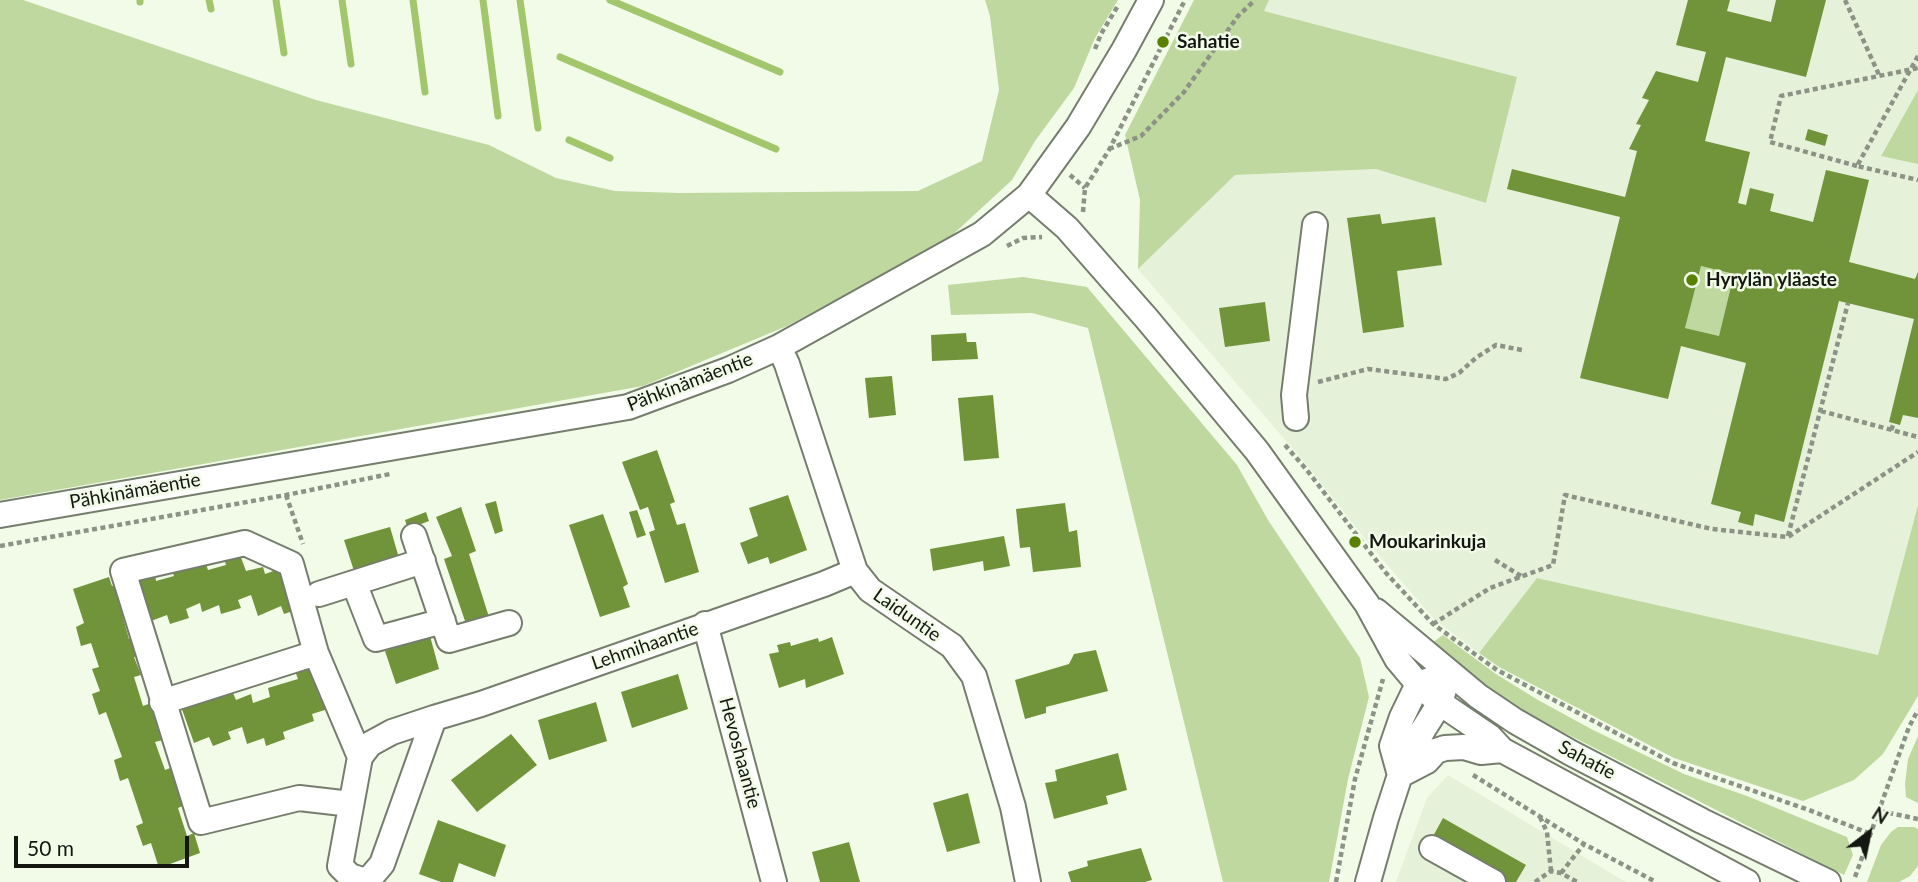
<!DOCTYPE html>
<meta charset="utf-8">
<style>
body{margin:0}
#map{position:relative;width:1918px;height:882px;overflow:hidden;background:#f2fae8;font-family:Lato,sans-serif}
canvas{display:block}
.north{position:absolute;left:1834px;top:798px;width:70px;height:70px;-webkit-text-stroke:5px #f2fae8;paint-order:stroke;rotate:32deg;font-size:19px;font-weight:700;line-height:28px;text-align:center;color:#141711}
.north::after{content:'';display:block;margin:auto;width:24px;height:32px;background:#141711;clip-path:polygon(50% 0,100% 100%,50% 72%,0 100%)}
.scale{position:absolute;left:14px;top:836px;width:175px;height:32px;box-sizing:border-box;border:4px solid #141711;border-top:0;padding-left:9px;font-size:21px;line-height:24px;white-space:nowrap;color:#141711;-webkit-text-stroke:5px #f2fae8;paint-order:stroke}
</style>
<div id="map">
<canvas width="1918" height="882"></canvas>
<div class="north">N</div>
<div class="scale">50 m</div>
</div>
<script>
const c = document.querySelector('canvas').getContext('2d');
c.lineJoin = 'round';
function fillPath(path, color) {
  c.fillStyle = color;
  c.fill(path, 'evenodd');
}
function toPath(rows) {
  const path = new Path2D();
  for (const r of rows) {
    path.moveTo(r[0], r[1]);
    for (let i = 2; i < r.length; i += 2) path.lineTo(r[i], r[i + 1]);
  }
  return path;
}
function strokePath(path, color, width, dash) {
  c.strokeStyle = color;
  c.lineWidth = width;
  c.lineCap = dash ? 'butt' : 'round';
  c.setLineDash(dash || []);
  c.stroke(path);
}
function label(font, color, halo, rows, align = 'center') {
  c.font = font + ' Lato,sans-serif';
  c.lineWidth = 5;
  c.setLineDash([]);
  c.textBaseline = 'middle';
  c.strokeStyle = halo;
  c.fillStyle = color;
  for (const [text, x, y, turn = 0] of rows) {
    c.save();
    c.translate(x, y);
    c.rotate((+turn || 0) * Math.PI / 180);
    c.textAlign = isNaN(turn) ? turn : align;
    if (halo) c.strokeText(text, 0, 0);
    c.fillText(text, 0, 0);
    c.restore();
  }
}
fillPath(toPath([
 [1269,0,1918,0,1918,90,1881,155,1918,164,1918,505,1878,655,1537,578,1479,653,1434,619,1365,539,1306,464,1138,269,1234,175,1376,169,1486,203,1517,77,1264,11],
 [1448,775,1617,877,1626,882,1396,882,1427,798]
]), '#e5f1d8');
fillPath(toPath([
 [0,0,23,0,316,100,489,145,556,178,615,191,680,193,918,191,982,161,999,90,990,16,985,0,1118,0,1095,38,1074,88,1035,141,1012,180,948,239,787,326,643,386,0,500],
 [1194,0,1269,0,1264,11,1517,77,1486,203,1376,169,1235,175,1138,269,1140,200,1125,135],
 [1918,90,1918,164,1881,156],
 [1701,266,1734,274,1719,336,1685,328],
 [1023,277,1087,287,1237,465,1268,520,1360,658,1369,697,1348,779,1329,882,1223,882,1088,328,1032,313,951,315,948,285],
 [1918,505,1918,696,1883,754,1854,780,1803,801,1674,758,1499,667,1479,653,1537,578,1878,655],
 [1443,635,1496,674,1538,700,1593,730,1684,774,1747,796,1847,837,1853,855,1844,875,1563,732,1507,701,1485,687,1432,643],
 [1918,736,1918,803,1906,797,1905,784,1908,759],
 [1898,827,1914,827,1918,829,1918,866,1910,876,1899,882,1867,882,1881,845,1891,832]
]), '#bfd89f');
strokePath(toPath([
 [140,0,140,2],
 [209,0,211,9],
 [276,0,284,53],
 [342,0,351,64],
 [413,0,425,92],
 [483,0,498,116],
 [520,0,538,128],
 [610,0,780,72],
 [560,57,776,149],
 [569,140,610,158]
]), '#a1c66c', 7);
fillPath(toPath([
 [1688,0,1730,0,1727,11,1771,22,1776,0,1826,0,1806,77,1726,57,1705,141,1750,152,1738,203,1746,205,1750,188,1774,194,1770,211,1813,222,1826,170,1869,180,1849,262,1915,279,1918,272,1918,418,1903,415,1900,425,1889,422,1914,319,1839,301,1784,522,1755,514,1753,526,1738,522,1741,512,1711,504,1746,363,1681,346,1668,399,1580,378,1620,217,1507,189,1512,169,1625,197,1637,151,1629,149,1641,125,1636,124,1649,100,1642,98,1656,71,1698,82,1706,52,1676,45],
 [1701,266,1734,274,1719,336,1685,328],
 [1808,129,1828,135,1825,146,1805,140],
 [1380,214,1382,224,1435,217,1442,265,1397,271,1404,327,1363,333,1347,218],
 [1265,302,1270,341,1225,347,1219,308],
 [966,333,967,342,976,342,978,359,932,361,931,335],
 [892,376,896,415,869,418,865,378],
 [993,395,999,458,964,461,958,398],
 [657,450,675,502,670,504,677,525,685,523,699,572,665,583,649,532,655,530,648,507,640,510,622,462],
 [788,495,807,550,770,564,768,557,748,564,740,543,758,536,749,508],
 [496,501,503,531,495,534,485,504],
 [1065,503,1069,532,1077,530,1081,567,1033,572,1030,547,1020,548,1016,509],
 [461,507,476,551,469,554,489,617,466,624,444,559,452,556,436,517],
 [637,510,646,535,637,538,629,512],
 [426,512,429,521,408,529,405,520],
 [603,514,628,584,623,587,630,607,600,617,569,525],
 [390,527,399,558,355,574,344,540],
 [1004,536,1010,566,984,571,983,561,933,571,930,549],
 [239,552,246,571,263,567,265,574,282,568,296,610,284,614,281,606,258,616,251,595,238,600,241,608,221,614,219,605,202,612,200,603,186,609,189,618,170,624,167,615,151,621,137,579,155,573,156,581,174,576,171,568,206,564,208,570,226,565,224,558],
 [109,577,112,586,121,583,126,602,119,603,129,639,138,636,143,655,134,657,141,675,134,677,143,706,151,703,163,740,155,742,165,770,173,767,185,805,178,808,187,836,194,833,200,853,159,868,151,843,143,846,136,826,143,823,128,778,120,781,114,760,122,757,106,712,99,715,92,694,100,691,92,669,99,667,91,643,81,646,76,627,84,623,73,589],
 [430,636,439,669,396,684,385,651],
 [832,637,844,674,806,688,805,679,779,688,769,654,779,652,777,645,790,642,791,646,818,638,819,642],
 [1096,650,1108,691,1046,707,1046,713,1025,719,1015,680,1069,664,1074,654],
 [314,665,328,709,312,714,314,721,283,732,285,739,266,746,264,738,247,744,242,727,228,732,231,739,213,746,209,737,194,743,179,701,195,695,197,704,216,698,214,690,229,684,236,700,251,694,253,703,270,697,268,688,298,679,295,671],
 [678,674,688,709,632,728,621,692],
 [596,702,607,741,549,760,538,720],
 [511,734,537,765,477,812,451,780],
 [1118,753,1127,790,1106,796,1108,804,1054,819,1045,783,1057,781,1055,770],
 [968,793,980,843,947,852,933,803],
 [1443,818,1526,865,1516,882,1506,882,1431,840],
 [438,820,506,845,495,877,459,863,453,882,441,882,419,874],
 [849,842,860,882,820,882,812,852],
 [1141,848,1152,880,1145,882,1071,882,1068,872,1088,866,1087,861]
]), '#71943a');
const minor = toPath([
 [1029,195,1067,228,1147,319,1257,451,1367,604,1397,659,1418,684,1440,703,1490,737,1502,750,1747,882],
 [779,347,787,364,855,571,870,590,952,646,974,676,1013,807,1028,882],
 [1296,418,1294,395,1315,225],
 [0,515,628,407,728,370,779,347,982,234,1029,195,1078,127,1124,50,1151,0],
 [414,536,449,640,509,623],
 [354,583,376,639,443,621],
 [319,594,423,561],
 [1376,611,1478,696,1515,721,1571,753,1702,821,1828,882],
 [705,624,774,882],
 [162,702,316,653],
 [434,718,382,864,370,878,362,880,350,876,340,866,360,757,370,744,392,732,434,718,481,704,824,584,855,571],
 [1400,775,1392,746,1402,717,1418,684,1433,679],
 [1400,775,1427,761,1436,751,1445,748,1464,747,1481,752,1502,750],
 [351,804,299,798,201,822,123,571,245,543,291,564,316,653,360,757],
 [1432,848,1493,882],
 [1368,882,1386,818,1400,775,1423,730,1440,703,1445,686]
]);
strokePath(minor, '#757d6d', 28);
strokePath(toPath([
 [1845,0,1880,77],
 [1095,49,1101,34,1119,4],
 [1918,56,1857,166,1918,180],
 [1109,149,1141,136,1184,92,1238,16,1255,0],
 [1857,166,1770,142,1781,96,1918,68],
 [1070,175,1085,188],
 [1083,212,1085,188,1109,150,1185,0],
 [1007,246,1023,238,1042,237],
 [1318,382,1368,369,1446,379,1459,373,1477,357,1496,345,1522,350],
 [1821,411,1918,437],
 [1891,430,1894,423],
 [1285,445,1306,469,1386,573,1433,624,1497,670,1673,763,1809,810,1871,834],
 [286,495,303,544],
 [1788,536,1848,303],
 [0,546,286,495,390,474],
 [1495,560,1521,576],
 [1433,624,1490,588,1553,565,1565,495,1712,529,1788,537,1918,452],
 [1473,775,1584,844,1656,882],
 [1880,811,1918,819],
 [1540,817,1547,832,1551,871],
 [1561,873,1584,844],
 [1855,877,1909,727,1918,710],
 [1336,882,1355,779,1383,679],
 [1535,882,1551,871,1561,873,1577,882]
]), '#8c9286', 4.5, [5, 3.5]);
strokePath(minor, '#fff', 24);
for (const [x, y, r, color] of [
 [1163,42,7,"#5a8000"],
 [1692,280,7,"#5a8000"],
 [1355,542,7,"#5a8000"]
]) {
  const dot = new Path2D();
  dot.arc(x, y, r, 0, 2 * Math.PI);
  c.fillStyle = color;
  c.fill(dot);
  strokePath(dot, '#f2fae8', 2.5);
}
label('bold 19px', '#141711', '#f2fae8', [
 ["Sahatie",1177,42],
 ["Hyrylän yläaste",1706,280],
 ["Moukarinkuja",1369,542]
], 'left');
label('19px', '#141711', '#f2fae8', [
 ["Pähkinämäentie",690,382,-21],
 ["Pähkinämäentie",135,491,-10],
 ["Laiduntie",907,615,35],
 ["Lehmihaantie",645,646,-19],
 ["Hevoshaantie",740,753,75],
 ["Sahatie",1587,760,28]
]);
</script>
